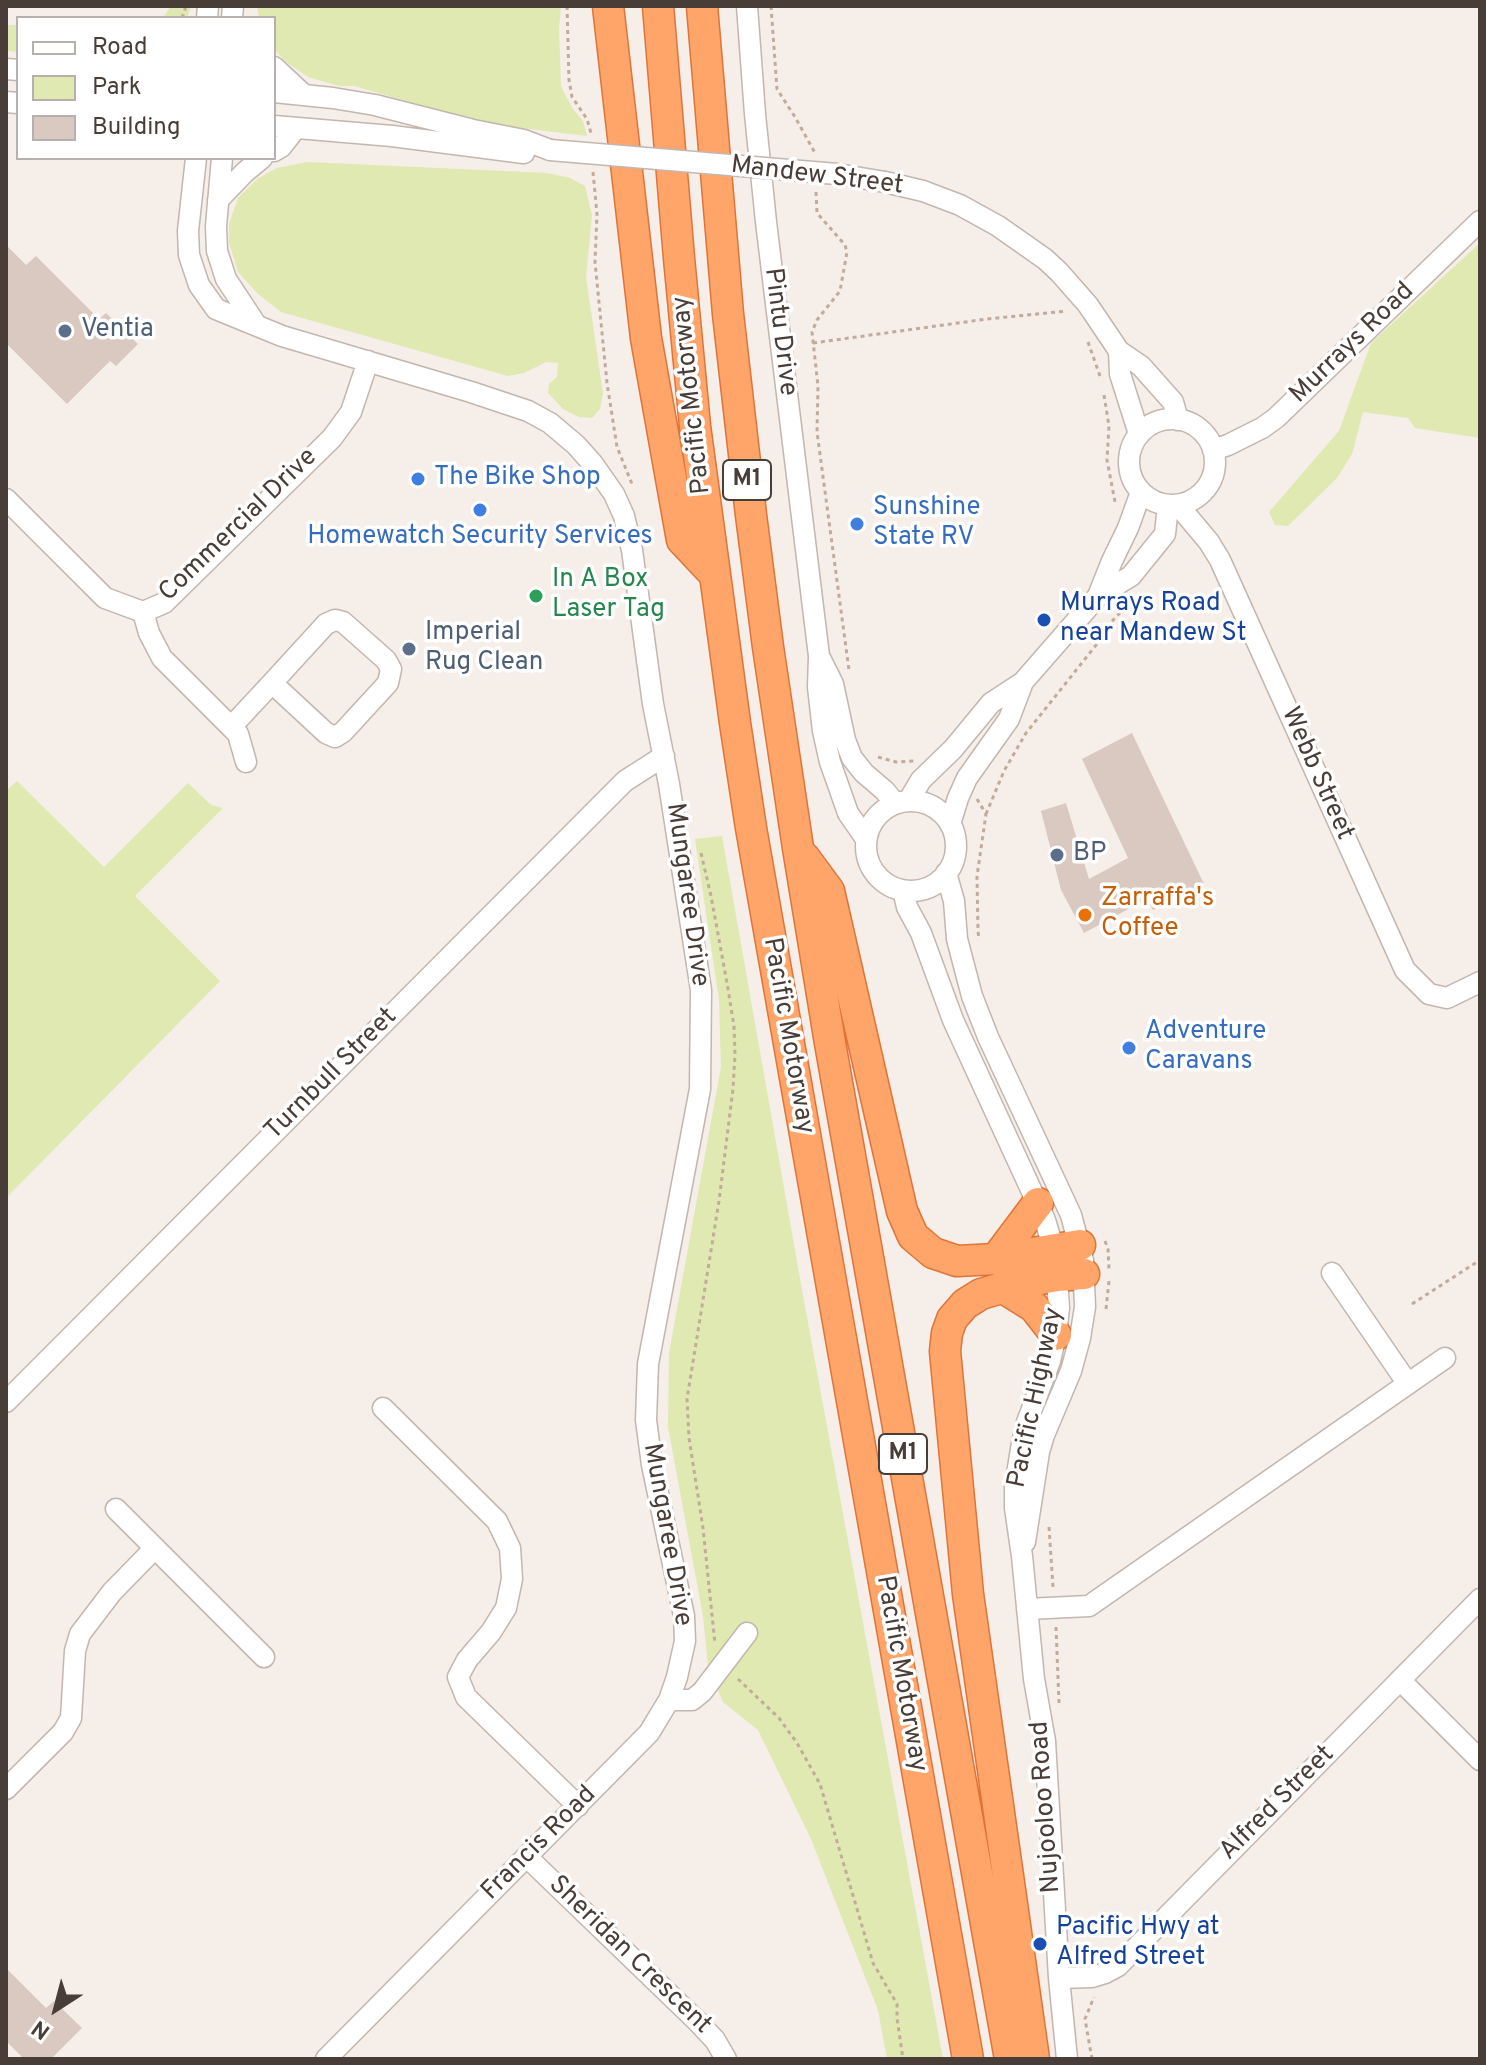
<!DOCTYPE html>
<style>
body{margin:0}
#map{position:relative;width:1486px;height:2065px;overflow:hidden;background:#f5eee9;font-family:Overpass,sans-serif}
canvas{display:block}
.frame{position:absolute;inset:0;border:8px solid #493d37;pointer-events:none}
.legend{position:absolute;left:16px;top:16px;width:260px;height:144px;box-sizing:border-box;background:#fff;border:2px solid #b6b1af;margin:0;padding:10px 14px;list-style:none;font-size:24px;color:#493d37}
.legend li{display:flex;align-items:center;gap:16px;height:40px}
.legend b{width:40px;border:2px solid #b6b1af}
.north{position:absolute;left:16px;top:1969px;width:80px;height:80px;-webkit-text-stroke:6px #fff;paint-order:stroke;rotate:216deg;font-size:22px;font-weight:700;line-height:32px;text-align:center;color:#493d37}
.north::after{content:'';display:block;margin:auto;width:28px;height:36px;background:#493d37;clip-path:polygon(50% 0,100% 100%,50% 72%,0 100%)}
</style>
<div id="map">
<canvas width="1486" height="2065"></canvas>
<div class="frame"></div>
<ul class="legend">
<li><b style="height:10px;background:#fff"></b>Road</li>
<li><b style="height:22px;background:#dfe9b1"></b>Park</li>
<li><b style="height:22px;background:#dac9c1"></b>Building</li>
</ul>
<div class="north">N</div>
</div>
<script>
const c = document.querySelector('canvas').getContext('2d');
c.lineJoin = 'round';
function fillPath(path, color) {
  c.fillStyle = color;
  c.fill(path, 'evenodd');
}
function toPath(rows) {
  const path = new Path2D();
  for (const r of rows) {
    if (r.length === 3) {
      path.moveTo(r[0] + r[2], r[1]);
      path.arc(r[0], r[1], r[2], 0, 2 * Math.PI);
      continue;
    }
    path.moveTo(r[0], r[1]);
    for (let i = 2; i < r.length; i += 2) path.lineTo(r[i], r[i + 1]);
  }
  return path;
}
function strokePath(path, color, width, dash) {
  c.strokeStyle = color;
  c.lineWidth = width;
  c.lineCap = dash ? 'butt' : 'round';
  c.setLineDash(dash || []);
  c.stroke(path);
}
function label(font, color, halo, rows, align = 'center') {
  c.font = font + ' Overpass,sans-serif';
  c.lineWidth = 7;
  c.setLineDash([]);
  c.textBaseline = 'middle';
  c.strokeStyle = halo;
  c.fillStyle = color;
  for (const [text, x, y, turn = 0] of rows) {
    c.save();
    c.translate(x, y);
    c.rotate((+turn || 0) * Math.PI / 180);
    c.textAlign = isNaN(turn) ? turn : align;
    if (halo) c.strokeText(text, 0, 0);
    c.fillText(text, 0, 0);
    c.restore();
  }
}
fillPath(toPath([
 [171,6,191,6,187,18,163,18],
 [257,6,561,6,559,28,561,87,573,109,583,121,587,136,487,124,354,86,339,86,308,77,286,62,274,49,274,18,259,18],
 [6,25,18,25,18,52,6,51],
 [307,162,547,173,570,178,585,186,592,215,586,277,603,394,600,409,592,418,579,417,563,409,548,393,549,384,557,377,558,363,546,362,524,373,508,376,281,312,258,294,238,272,229,242,229,224,238,198,257,179,277,168],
 [1480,243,1480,438,1415,428,1408,418,1363,412,1352,454,1337,478,1288,526,1275,525,1269,512,1339,431,1371,343],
 [17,781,104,867,188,783,211,805,223,808,135,896,220,981,6,1198,6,791],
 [722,836,802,1290,943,2059,887,2059,878,2010,811,1839,758,1730,723,1702,708,1666,703,1616,668,1427,669,1353,721,1067,719,1000,695,839]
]), '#dfe9b1');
fillPath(toPath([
 [6,245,26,265,36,256,99,319,106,313,138,344,116,366,110,361,67,404,6,343],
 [1132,733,1204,884,1153,910,1147,899,1084,933,1061,890,1041,811,1066,803,1089,879,1128,858,1082,759],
 [6,1968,46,2008,54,2001,82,2028,51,2059,24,2059,6,2041]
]), '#dac9c1');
const minor = toPath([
 [747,6,755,114,766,222,819,656,818,687,823,731,830,762,848,813,866,839],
 [207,18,208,6],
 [232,18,233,6],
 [274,67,304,95],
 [6,69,18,70],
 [274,92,333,98,375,105,473,130,524,140,550,150],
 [6,102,18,103],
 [274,126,392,136,524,153],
 [274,151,281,147,296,128],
 [196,158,188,231,189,255,199,285,216,309,282,336,471,392,528,411,550,423,576,445,593,464,614,494,624,516,632,550,653,704,669,784,701,990,700,1089,648,1364,646,1420,652,1465,684,1616,685,1641,677,1677,669,1700,649,1733,326,2059],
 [222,158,216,226,217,251,226,279,255,323],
 [885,182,923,191,960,205,998,226,1045,259,1059,272,1088,305,1119,351,1141,366,1173,402,1178,420],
 [218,200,245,172,262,158],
 [1119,351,1120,374,1139,434],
 [1172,462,43],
 [1213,450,1228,445,1262,428,1276,418,1480,221],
 [6,499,105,598,143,612,164,603,332,438,351,412,368,361],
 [1178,505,1209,542,1220,560,1405,970,1429,994,1447,998,1480,982],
 [1098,596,1112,561,1128,528,1141,492],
 [143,612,149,633,162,658,238,734,246,762],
 [821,660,833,684,845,740,852,758,864,773,885,791,895,803],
 [231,727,272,683,326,624,335,620,343,622,386,660,391,669,388,683,343,732,335,737,326,733,272,683],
 [909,800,921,780,953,749,991,703,1023,682,1098,596,1131,576,1165,534,1168,505],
 [911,846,45],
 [950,824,958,798,967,778,1009,719,1023,682],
 [946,873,954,901,957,939,972,996,988,1037,1071,1215,1083,1260,1085,1307,1080,1338,1071,1371,1044,1435,1039,1452,1025,1542],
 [903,890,907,907,921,933,953,1020,1045,1220,1051,1240,1056,1264,1059,1308,1056,1335,1050,1361,1027,1422,1022,1443,1015,1486,1015,1508,1022,1556,1034,1679,1045,1741,1059,1978,1067,2059],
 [1332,1273,1408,1384],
 [6,1402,625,781,664,756],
 [383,1408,497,1521,510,1548,512,1579,506,1608,491,1632,467,1660,458,1677,466,1697,578,1806],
 [116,1509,264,1657],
 [1027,1609,1089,1606,1445,1358],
 [1400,1680,1480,1760],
 [669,1700,692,1700,702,1692,747,1633],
 [6,1789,63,1732,71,1718,75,1651,80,1634,112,1592,155,1548],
 [527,1857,697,2021,715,2040,726,2059],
 [1059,1978,1092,1977,1105,1973,1118,1966,1480,1599]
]);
const highway = toPath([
 [608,6,646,338,682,540,715,575],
 [658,6,679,258,695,426,735,723,751,828,968,2059],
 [702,6,728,314,751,515,768,647,798,848,830,1043,1010,2059],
 [804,857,829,891,902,1211,913,1236,933,1253,957,1261,996,1259,1080,1245],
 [996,1259,1038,1203],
 [1002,1287,1034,1307,1056,1335],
 [1034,2059,968,1594,945,1351,947,1333,952,1319,965,1304,981,1294,1019,1283,1057,1276,1084,1274]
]);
strokePath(minor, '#c3b6ae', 23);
strokePath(highway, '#e07438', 33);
strokePath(toPath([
 [567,6,569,80,572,97,587,119,591,133],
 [771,6,777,89,795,117,815,153],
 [182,18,186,6],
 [593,172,597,214,595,262,607,383,617,447,632,484],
 [816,192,817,213,845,245,847,252,840,291,817,320,812,332,818,386,817,432,849,670],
 [1088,342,1100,376],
 [813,343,987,319,1067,311],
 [1104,395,1109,426,1107,460,1115,502],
 [878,757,896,762,914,761],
 [977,799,986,814,977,876,978,931,979,940],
 [986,814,1004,771,1026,733,1097,644,1102,632,1131,601],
 [701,853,711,896,727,983,734,1026,735,1055,733,1089,719,1201,687,1399,689,1438,703,1528,715,1644],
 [1105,1241,1108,1249,1109,1269],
 [1412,1304,1480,1260],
 [1106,1309,1109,1281],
 [1049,1527,1053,1587],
 [1056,1627,1059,1703],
 [738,1679,779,1718,797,1743,820,1784,873,1963,897,2004,897,2018,903,2059],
 [1078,1942,1083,1954,1089,1958],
 [1092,2059,1085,2019,1094,1997]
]), '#c3ab9c', 3, [4, 4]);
strokePath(minor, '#fff', 20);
strokePath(highway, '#ffa56a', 30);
const minorBridge = toPath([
 [550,150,837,174,885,182]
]);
strokePath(minorBridge, '#c3b6ae', 23, []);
strokePath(minorBridge, '#fff', 20);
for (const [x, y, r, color] of [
 [65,331,8,"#5c6f8a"],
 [418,479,8,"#3f7fe0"],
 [480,510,8,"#3f7fe0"],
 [857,524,8,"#3f7fe0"],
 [536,596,8,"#2e9e5b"],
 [1044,620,8,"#1a4fb4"],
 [409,649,8,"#5c6f8a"],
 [1057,855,8,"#5c6f8a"],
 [1085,915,8,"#e8710a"],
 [1129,1048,8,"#3f7fe0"],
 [1040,1944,8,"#1a4fb4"]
]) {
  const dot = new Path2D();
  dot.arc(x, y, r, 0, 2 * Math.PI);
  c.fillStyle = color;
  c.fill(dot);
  strokePath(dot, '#fff', 3);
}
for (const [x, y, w] of [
 [747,480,48],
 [903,1454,48]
]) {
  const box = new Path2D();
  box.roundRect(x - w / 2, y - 20, w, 40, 6);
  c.fillStyle = '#fff';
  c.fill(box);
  strokePath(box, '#493d37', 2);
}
label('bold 24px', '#493d37', null, [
 ["M1",747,480],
 ["M1",903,1454]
]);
label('26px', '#493d37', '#fff', [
 ["Mandew Street",817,177,7],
 ["Pintu Drive",779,332,83],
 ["Murrays Road",1353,344,-44],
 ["Pacific Motorway",693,395,-96],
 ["Commercial Drive",239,526,-44],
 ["Webb Street",1316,774,66],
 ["Mungaree Drive",686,895,82],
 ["Pacific Motorway",787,1036,80],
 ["Turnbull Street",332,1075,-45],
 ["Pacific Highway",1037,1398,-78],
 ["Mungaree Drive",666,1535,80],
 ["Pacific Motorway",900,1674,80],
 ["Alfred Street",1278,1804,-45],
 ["Nujooloo Road",1047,1807,-94],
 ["Francis Road",540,1844,-45],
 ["Sheridan Crescent",629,1956,44]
]);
label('26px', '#4e5e75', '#fff', [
 ["Ventia",81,331],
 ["Imperial",425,634],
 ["Rug Clean",425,664],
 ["BP",1073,855]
], 'left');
label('26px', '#366cbe', '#fff', [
 ["The Bike Shop",434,479],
 ["Sunshine",873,509],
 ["State RV",873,539],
 ["Homewatch Security Services",480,538,"center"],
 ["Adventure",1145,1033],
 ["Caravans",1145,1063]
], 'left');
label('26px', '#27864d', '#fff', [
 ["In A Box",552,581],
 ["Laser Tag",552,611]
], 'left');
label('26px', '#164399', '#fff', [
 ["Murrays Road",1060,605],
 ["near Mandew St",1060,635],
 ["Pacific Hwy at",1056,1929],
 ["Alfred Street",1056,1959]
], 'left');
label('26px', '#c56008', '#fff', [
 ["Zarraffa's",1101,900],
 ["Coffee",1101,930]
], 'left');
</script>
